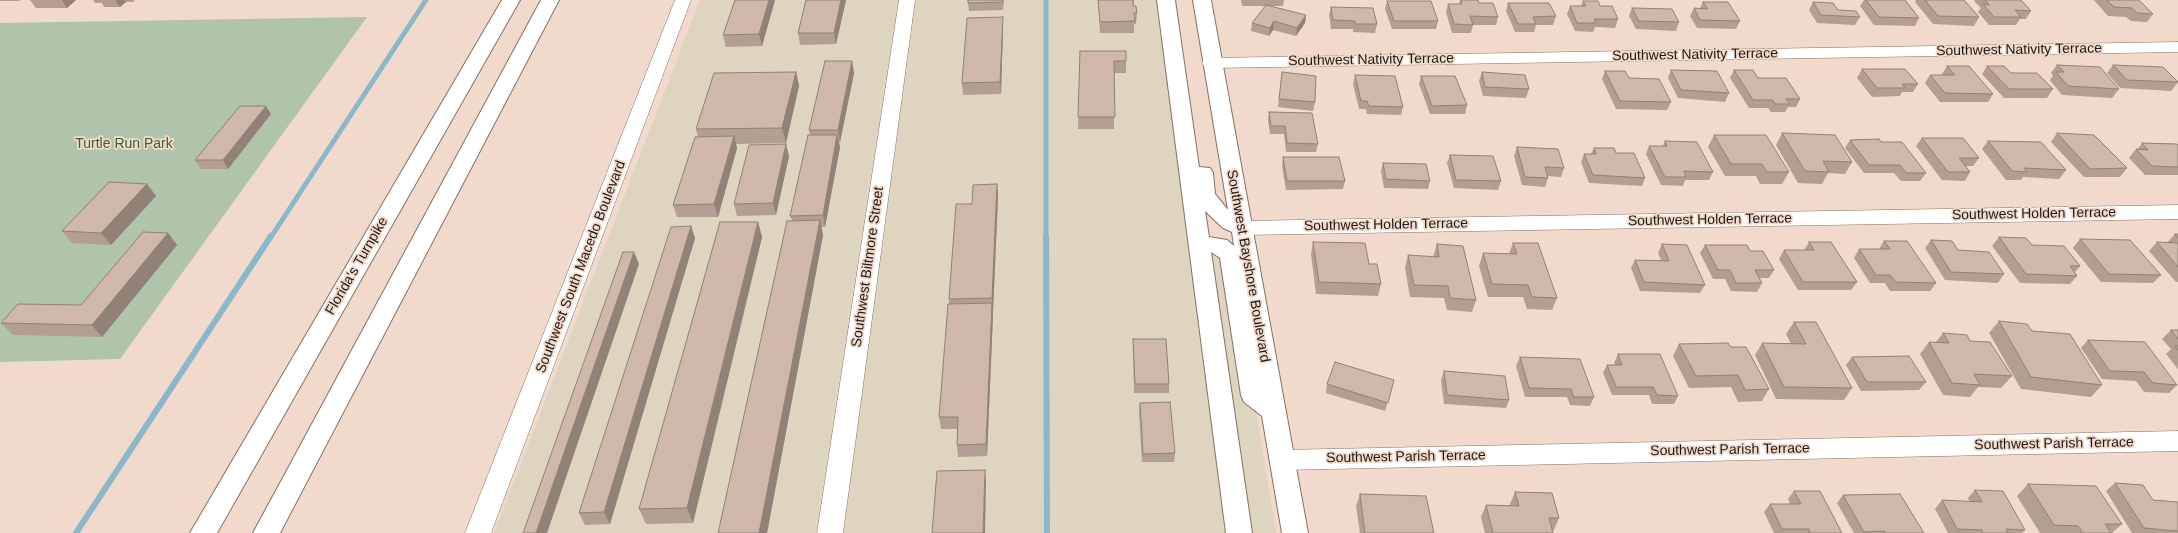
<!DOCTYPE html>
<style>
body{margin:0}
canvas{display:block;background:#f1dacb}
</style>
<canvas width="2178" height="533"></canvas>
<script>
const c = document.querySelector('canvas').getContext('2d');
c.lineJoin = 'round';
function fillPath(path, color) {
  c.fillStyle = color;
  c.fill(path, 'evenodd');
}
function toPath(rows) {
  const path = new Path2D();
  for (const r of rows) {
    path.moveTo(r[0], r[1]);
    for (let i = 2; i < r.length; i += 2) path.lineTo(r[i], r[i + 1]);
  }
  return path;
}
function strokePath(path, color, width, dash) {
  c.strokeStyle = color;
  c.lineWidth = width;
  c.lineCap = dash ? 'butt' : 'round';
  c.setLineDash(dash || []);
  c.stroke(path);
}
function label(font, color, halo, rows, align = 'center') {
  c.font = font + ' Arial,sans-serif';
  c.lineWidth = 3.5;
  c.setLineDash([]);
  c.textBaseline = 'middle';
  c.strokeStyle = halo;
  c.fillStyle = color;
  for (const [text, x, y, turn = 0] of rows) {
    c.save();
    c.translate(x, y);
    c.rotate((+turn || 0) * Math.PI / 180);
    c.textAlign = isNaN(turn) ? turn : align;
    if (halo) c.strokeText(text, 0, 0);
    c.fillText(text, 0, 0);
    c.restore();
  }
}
fillPath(toPath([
 [700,0,898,0,816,533,494,533],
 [916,0,1158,0,1170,90,1166,92,1170,95,1189,244,1188,251,1190,251,1225,533,843,533],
 [1212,253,1220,258,1241,396,1245,402,1256,411,1276,533,1252,533]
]), '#ded4bf');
fillPath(toPath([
 [367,17,120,359,0,362,0,23]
]), '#b0c4ab');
strokePath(toPath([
 [1046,0,1046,237],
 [271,237,426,0]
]), '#8ab7ca', 5);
strokePath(toPath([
 [1046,236,1047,533],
 [76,533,271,236]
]), '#8ab7ca', 6);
const street = toPath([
 [675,0,691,0,491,533,465,533,675,0],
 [899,0,915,0,843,533,817,533,899,0],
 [2178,42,2178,52,1211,68,1205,67,1202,63,1205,59,1211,58,2178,42],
 [2178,205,2178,219,1242,235,1235,233,1232,228,1235,223,1242,221,2178,205],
 [2178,431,2178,451,1282,470,1273,467,1270,460,1273,453,1282,450,2178,431]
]);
const secondary = toPath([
 [1157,0,1175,0,1199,167,1210,168,1213,173,1215,194,1228,210,1193,0,1211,0,1308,533,1282,533,1262,416,1244,402,1241,395,1220,258,1211,252,1252,533,1226,533,1157,0],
 [1205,211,1223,228,1232,232,1234,246,1227,240,1209,237,1205,211]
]);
const highway = toPath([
 [502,0,520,0,217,533,190,533,502,0],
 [541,0,559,0,280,533,253,533,541,0]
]);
strokePath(street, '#857163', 1);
strokePath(secondary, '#857163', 2);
strokePath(highway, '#857163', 2);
fillPath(street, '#fff');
fillPath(secondary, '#fff');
fillPath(highway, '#fff');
fillPath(toPath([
 [0,0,20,0,19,1,0,1],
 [30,0,76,0,67,8,36,8],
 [93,0,135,0,133,2,126,2,120,7,104,7,102,3,95,3],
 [775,0,762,46,726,47,723,35],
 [806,0,846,0,836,44,800,45,798,33],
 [1004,0,1003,10,969,11,968,3],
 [1098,0,1134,0,1134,4,1133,4,1133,6,1137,13,1136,24,1134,24,1134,33,1100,33],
 [1241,0,1284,0,1283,6,1270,6,1306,15,1305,23,1296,36,1273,30,1269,36,1251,31,1252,23,1265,6,1242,6],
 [1460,0,1479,3,1498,17,1496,25,1473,25,1471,33,1452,33,1446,12,1448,4,1459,4],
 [1864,0,1905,0,1919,18,1915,26,1874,25,1860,6],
 [1916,0,1964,0,1979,17,1974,26,1933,24,1915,2],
 [1975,0,2021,0,2031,11,2026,19,2020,19,2016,25,1989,25,1978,12,1981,8,1974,1],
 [2094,0,2139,0,2153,14,2147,22,2131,21,2126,17,2108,16],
 [1387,1,1438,21,1436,29,1392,29,1385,9],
 [1583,1,1600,6,1618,19,1615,28,1595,27,1593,32,1575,31,1567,14,1570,6,1581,6],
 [1703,2,1740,21,1736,29,1697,28,1690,16,1694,8,1700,8],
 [1813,2,1838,10,1860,17,1855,25,1817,23,1809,10],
 [1508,3,1556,16,1553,25,1536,25,1534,32,1515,32,1506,11],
 [1331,7,1377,24,1375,33,1353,32,1353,29,1331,29,1329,15],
 [1632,8,1679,22,1676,31,1636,29,1629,16],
 [1003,29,1001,94,963,95,962,83],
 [1080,51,1126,61,1126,73,1114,73,1114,129,1078,129],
 [852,61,854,73,840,142,839,142,840,147,825,227,821,227,823,235,767,533,718,533,792,220,790,216,810,135,809,130],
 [2057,65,2119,89,2112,98,2062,95,2050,80,2053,76,2051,73],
 [2113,65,2178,82,2171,91,2120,88,2107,73],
 [1947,66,1993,94,1988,102,1940,102,1925,83,1930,75,1943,75,1942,74],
 [1987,66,2011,73,2053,89,2047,98,2004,98,1982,74],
 [1862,69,1918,84,1913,92,1902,92,1900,96,1872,97,1857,78],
 [1671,70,1729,93,1725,102,1678,98,1668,78],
 [1734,70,1758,78,1800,99,1796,107,1788,107,1785,112,1771,112,1768,108,1749,108,1730,78],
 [1605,71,1629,78,1671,102,1667,110,1616,109,1602,79],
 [796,72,799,86,786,143,736,144,737,148,718,217,677,217,673,205,698,137,696,129],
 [1482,72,1529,89,1526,98,1483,96,1479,81],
 [1355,75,1403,107,1401,115,1367,114,1366,109,1359,109,1353,84],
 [1421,76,1467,105,1465,114,1430,114,1419,84],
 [1281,80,1315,102,1313,111,1278,107],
 [1269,112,1318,144,1316,152,1286,152,1284,134,1270,134,1268,120],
 [271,114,228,169,201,169,195,160],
 [1782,133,1852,162,1845,174,1828,173,1822,184,1798,183,1776,145],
 [2057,133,2127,168,2120,177,2084,177,2051,142],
 [1714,135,1789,172,1782,184,1760,184,1756,176,1725,176,1708,147],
 [1922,138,1979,158,1973,166,1966,166,1970,172,1965,181,1942,180,1916,146],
 [1850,140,1881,142,1926,173,1920,181,1901,181,1894,173,1864,173,1845,148],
 [1665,141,1713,172,1709,180,1685,180,1683,186,1661,185,1646,154,1649,146,1663,146],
 [1988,141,2066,170,2059,179,2023,177,2021,180,2006,180,1982,149],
 [2142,143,2178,145,2178,175,2145,175,2129,158,2136,149,2137,150],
 [1517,147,1564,168,1561,177,1547,176,1548,178,1545,187,1522,185,1514,156],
 [1594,148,1616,153,1645,178,1642,186,1589,183,1581,162,1584,154,1591,154],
 [1450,155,1501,181,1498,190,1454,188,1447,163],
 [789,156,776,215,737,216,734,204],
 [1283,157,1345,181,1343,189,1286,190,1282,166],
 [1383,163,1430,181,1428,189,1384,188,1381,171],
 [147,184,156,196,111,245,72,243,62,231],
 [997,184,998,196,987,456,958,457,957,445,958,429,941,429,939,417,949,304,949,299,972,204],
 [758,222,762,237,693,523,646,524,639,509],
 [691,226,695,238,610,524,585,525,579,513],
 [168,233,177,245,102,337,13,335,1,323,81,305],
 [2175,234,2178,234,2178,282,2176,282,2149,251,2157,242,2167,243],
 [1999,237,2032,245,2080,266,2075,272,2077,276,2070,284,2020,283,1992,246],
 [2080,239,2161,275,2153,283,2101,282,2073,248],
 [1931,240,1958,250,2004,274,1998,283,1945,280,1925,248],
 [1884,241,1936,283,1930,291,1890,291,1885,283,1870,283,1854,258,1859,249,1879,249],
 [1313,242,1369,264,1381,284,1378,296,1316,294,1311,254],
 [1809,242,1857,282,1851,290,1798,290,1779,259,1784,250,1804,250],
 [1513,243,1557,298,1552,310,1527,309,1523,297,1488,297,1479,266,1483,253,1509,254],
 [1437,244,1476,300,1472,312,1447,310,1444,298,1410,297,1405,268,1408,255,1433,257],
 [1662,244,1705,285,1700,293,1640,291,1631,268,1635,260,1661,260,1658,253],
 [1705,245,1750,251,1774,270,1769,278,1759,278,1762,283,1757,292,1731,291,1725,279,1713,279,1700,253],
 [1999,321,2032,331,2102,385,2091,397,2021,389,1989,333],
 [1794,322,1852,388,1844,400,1776,399,1755,355,1762,343,1791,344,1786,334],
 [2171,330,2178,330,2178,369,2166,354,2171,349,2162,339],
 [1943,333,1970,341,2012,376,2001,388,1978,387,1970,397,1943,395,1920,354,1929,342,1936,342],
 [1133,339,1169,384,1169,393,1134,393,1133,348],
 [2088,340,2177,385,2169,393,2144,392,2136,381,2102,379,2081,348],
 [1679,344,1731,347,1769,389,1762,401,1738,402,1731,387,1689,388,1673,356],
 [1618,354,1678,396,1674,404,1652,404,1649,395,1612,395,1603,373,1607,365,1615,365,1614,363],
 [1520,357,1594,397,1590,406,1570,405,1567,397,1525,397,1516,366],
 [1852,357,1926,382,1919,390,1861,391,1846,365],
 [1444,371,1509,400,1506,408,1444,404,1441,380],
 [1394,380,1385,411,1326,393,1327,384],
 [1140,403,1175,453,1174,462,1142,462,1139,411],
 [2115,483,2153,500,2178,502,2178,533,2132,533,2106,491],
 [2028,484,2122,524,2112,533,2040,533,2017,496],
 [1975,490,2025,530,2022,533,1948,533,1935,509,1942,500,1970,502,1968,498],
 [1794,491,1842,533,1774,533,1764,512,1770,504,1790,504,1788,499],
 [1515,492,1559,518,1554,530,1552,530,1553,533,1485,533,1481,517,1486,505,1510,506,1510,504],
 [1360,494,1434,533,1360,533,1356,506],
 [1843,495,1924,533,1854,533,1837,503]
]), '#b29e92');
fillPath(toPath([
 [62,0,76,0,67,8],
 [115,0,124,0,126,2,120,7],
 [769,0,775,0,762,46,759,34],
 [841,0,846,0,836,44,834,33],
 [1306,15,1305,23,1296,36,1297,28],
 [1003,17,1003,29,1001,94,1000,82],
 [1274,21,1273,30,1269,36,1270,28],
 [852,61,854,73,840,142,838,130],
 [796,72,799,86,786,143,782,128],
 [266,106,271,114,228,169,223,160],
 [837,135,840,147,825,227,823,215],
 [734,136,737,148,718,217,714,204],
 [786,144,789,156,776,215,773,203],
 [147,184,156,196,111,245,101,233],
 [997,184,998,196,993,310,992,298],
 [820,220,823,235,767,533,759,533],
 [758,222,762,237,693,523,687,508],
 [691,226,695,238,610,524,604,512],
 [168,233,177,245,102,337,92,325],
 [634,252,639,264,547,533,536,533],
 [992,303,993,315,987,456,986,444],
 [985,470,986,482,985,533,983,533]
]), '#918177');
const building = toPath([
 [735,0,769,0,759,34,723,35,735,0],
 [806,0,841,0,834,33,798,33,806,0],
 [968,0,1003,0,1003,2,968,3,968,0],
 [1098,0,1133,0,1133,6,1136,6,1137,13,1134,13,1135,21,1100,22,1098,0],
 [1461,0,1478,0,1479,3,1493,3,1498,17,1470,16,1473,25,1454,24,1448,4,1462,4,1461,0],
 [1866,0,1905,0,1919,18,1879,17,1866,0],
 [1925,0,1964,0,1979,17,1938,16,1925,0],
 [1985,0,2021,0,2031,11,2015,10,2021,17,1994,17,1983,4,1989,5,1985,0],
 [2107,0,2139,0,2153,14,2137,13,2132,8,2114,7,2107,0],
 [1387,1,1431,1,1438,21,1394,21,1387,1],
 [1583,1,1598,1,1600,6,1612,6,1618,19,1594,19,1596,23,1577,23,1570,6,1586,6,1583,1],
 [1703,2,1728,2,1740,21,1700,20,1694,8,1708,9,1703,2],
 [1813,2,1833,3,1838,10,1856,11,1860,17,1821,15,1813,2],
 [1508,3,1549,3,1556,16,1533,17,1536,24,1518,24,1508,3],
 [1266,5,1306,15,1297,28,1274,21,1270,28,1252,23,1266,5],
 [1331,7,1373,8,1377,24,1355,24,1355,21,1333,20,1331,7],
 [1632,8,1672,9,1679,22,1639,21,1632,8],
 [1003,17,1000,82,962,83,967,18,1003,17],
 [1080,51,1126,51,1126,61,1114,61,1115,117,1078,117,1080,51],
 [825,61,852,61,838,130,809,130,825,61],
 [2057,65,2100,67,2119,89,2068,86,2056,72,2064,72,2057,65],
 [2113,65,2163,67,2178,82,2127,80,2113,65],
 [1947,66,1969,66,1993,94,1945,93,1930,75,1955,75,1947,66],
 [1987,66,2004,66,2011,73,2037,73,2053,89,2009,89,1987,66],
 [1862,69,1905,69,1918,84,1902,84,1905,88,1877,88,1862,69],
 [1671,70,1717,71,1729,93,1681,90,1671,70],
 [1734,70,1753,70,1758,78,1786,78,1800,99,1786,99,1790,104,1775,104,1773,100,1753,100,1734,70],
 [1605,71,1625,71,1629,78,1659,79,1671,102,1620,101,1605,71],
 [796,72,782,128,696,129,714,73,796,72],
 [1282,72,1316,76,1315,102,1279,99,1282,72],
 [1482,72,1525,75,1529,89,1485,87,1482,72],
 [1355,75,1395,76,1403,107,1369,106,1367,101,1361,101,1355,75],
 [1421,76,1455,76,1467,105,1432,106,1421,76],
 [240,106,266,106,223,160,195,160,240,106],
 [1269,112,1312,113,1318,144,1287,143,1285,126,1271,126,1269,112],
 [1782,133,1835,135,1852,162,1823,161,1829,172,1805,171,1782,133],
 [2057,133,2094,135,2127,168,2090,169,2057,133],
 [808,135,837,135,823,215,790,216,808,135],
 [1714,135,1766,135,1789,172,1767,172,1762,164,1731,164,1714,135],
 [734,136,714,204,673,205,695,137,734,136],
 [1922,138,1963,138,1979,158,1959,158,1970,172,1948,172,1922,138],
 [1879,139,1881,142,1902,142,1926,173,1906,173,1900,165,1869,165,1850,140,1879,139],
 [1665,141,1697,142,1713,172,1684,171,1686,177,1665,177,1649,146,1667,146,1665,141],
 [1988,141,2041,142,2066,170,2024,168,2027,172,2012,171,1988,141],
 [2142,143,2177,144,2178,145,2178,167,2152,166,2136,149,2148,150,2142,143],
 [786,144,773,203,734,204,749,145,786,144],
 [1517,147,1558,149,1564,168,1545,167,1548,178,1525,177,1517,147],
 [1594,148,1614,148,1616,153,1634,153,1645,178,1593,175,1584,154,1596,154,1594,148],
 [1450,155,1493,156,1501,181,1456,180,1450,155],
 [1283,157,1339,157,1345,181,1287,181,1283,157],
 [1383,163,1426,164,1430,181,1386,179,1383,163],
 [109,182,147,184,101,233,62,231,109,182],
 [997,184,992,298,949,299,956,204,972,204,973,185,997,184],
 [820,220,759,533,718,533,787,221,820,220],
 [720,222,758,222,687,508,639,509,720,222],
 [691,226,604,512,579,513,671,227,691,226],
 [143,232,168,233,92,325,1,323,18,304,81,305,143,232],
 [2175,234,2178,234,2178,238,2175,234],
 [1999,237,2026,238,2032,245,2064,246,2080,266,2070,266,2077,276,2026,274,1999,237],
 [2080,239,2130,240,2161,275,2109,274,2080,239],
 [1931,240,1952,241,1958,250,1989,252,2004,274,1951,272,1931,240],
 [1884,241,1907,241,1936,283,1896,282,1890,275,1876,275,1859,249,1890,249,1884,241],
 [1313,242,1365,243,1369,264,1377,264,1381,284,1319,282,1313,242],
 [1809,242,1831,242,1857,282,1803,282,1784,250,1814,250,1809,242],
 [2157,242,2178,243,2178,267,2157,242],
 [1513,243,1538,243,1557,298,1532,297,1528,285,1492,284,1483,253,1517,254,1513,243],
 [1437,244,1463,246,1476,300,1450,298,1448,286,1414,285,1408,255,1439,257,1437,244],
 [1662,244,1687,245,1705,285,1644,282,1635,260,1669,261,1662,244],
 [1705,245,1747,245,1750,251,1763,251,1774,270,1755,270,1762,283,1736,283,1730,270,1718,270,1705,245],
 [623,252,634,252,536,533,523,533,623,252],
 [992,303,986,444,957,445,958,417,939,417,948,304,992,303],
 [1999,321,2027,324,2032,331,2070,334,2102,385,2031,377,1999,321],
 [1794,322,1816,322,1852,388,1784,387,1762,343,1806,344,1794,322],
 [2171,330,2178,330,2178,339,2171,330],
 [1943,333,1967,335,1970,341,1990,342,2012,376,1974,374,1980,385,1952,383,1929,342,1949,343,1943,333],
 [1133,339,1166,339,1169,384,1135,384,1133,339],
 [2088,340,2145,342,2177,385,2153,383,2144,372,2110,371,2088,340],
 [1728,343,1731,347,1746,347,1769,389,1745,390,1738,375,1696,376,1679,344,1728,343],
 [2175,346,2178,346,2178,350,2175,346],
 [1618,354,1660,354,1678,396,1657,395,1653,387,1616,387,1607,365,1622,365,1618,354],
 [1909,356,1926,382,1867,382,1852,357,1909,356],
 [1520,357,1580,359,1594,397,1574,397,1571,389,1529,388,1520,357],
 [1335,362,1394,380,1388,403,1327,384,1335,362],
 [1444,371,1505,376,1509,400,1447,395,1444,371],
 [1170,402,1175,453,1143,454,1140,403,1170,402],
 [985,470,983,533,932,533,937,471,985,470],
 [2115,483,2143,485,2153,500,2178,502,2178,531,2144,528,2115,483],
 [2028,484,2096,486,2122,524,2105,524,2111,533,2083,533,2078,526,2054,525,2028,484],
 [1975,490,2003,491,2025,530,2006,529,2008,533,1983,533,1982,530,1957,529,1942,500,1982,502,1975,490],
 [1794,491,1820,491,1842,533,1810,533,1809,529,1782,529,1770,504,1801,504,1794,491],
 [1515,492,1552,493,1559,518,1549,518,1553,533,1493,533,1486,505,1519,506,1515,492],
 [1360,494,1426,496,1434,533,1365,533,1360,494],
 [1900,494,1924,533,1886,533,1885,531,1864,532,1843,495,1900,494]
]);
fillPath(building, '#cfb8aa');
strokePath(building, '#918177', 1);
label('14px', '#211914', '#f1dacb', [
 ["Southwest Nativity Terrace",2019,50,-1],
 ["Southwest Nativity Terrace",1695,55,-1],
 ["Southwest Nativity Terrace",1371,60,-1],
 ["Southwest Holden Terrace",2034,214,-1],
 ["Southwest Holden Terrace",1710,220,-1],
 ["Southwest Holden Terrace",1386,225,-1],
 ["Florida's Turnpike",357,266,-60],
 ["Southwest Bayshore Boulevard",1248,266,80],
 ["Southwest South Macedo Boulevard",581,267,-69],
 ["Southwest Biltmore Street",868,267,-82],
 ["Southwest Parish Terrace",2054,444,-1],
 ["Southwest Parish Terrace",1730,450,-1],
 ["Southwest Parish Terrace",1406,457,-1]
]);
label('14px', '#395e2f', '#f1dacb', [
 ["Turtle Run Park",124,144]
]);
</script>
